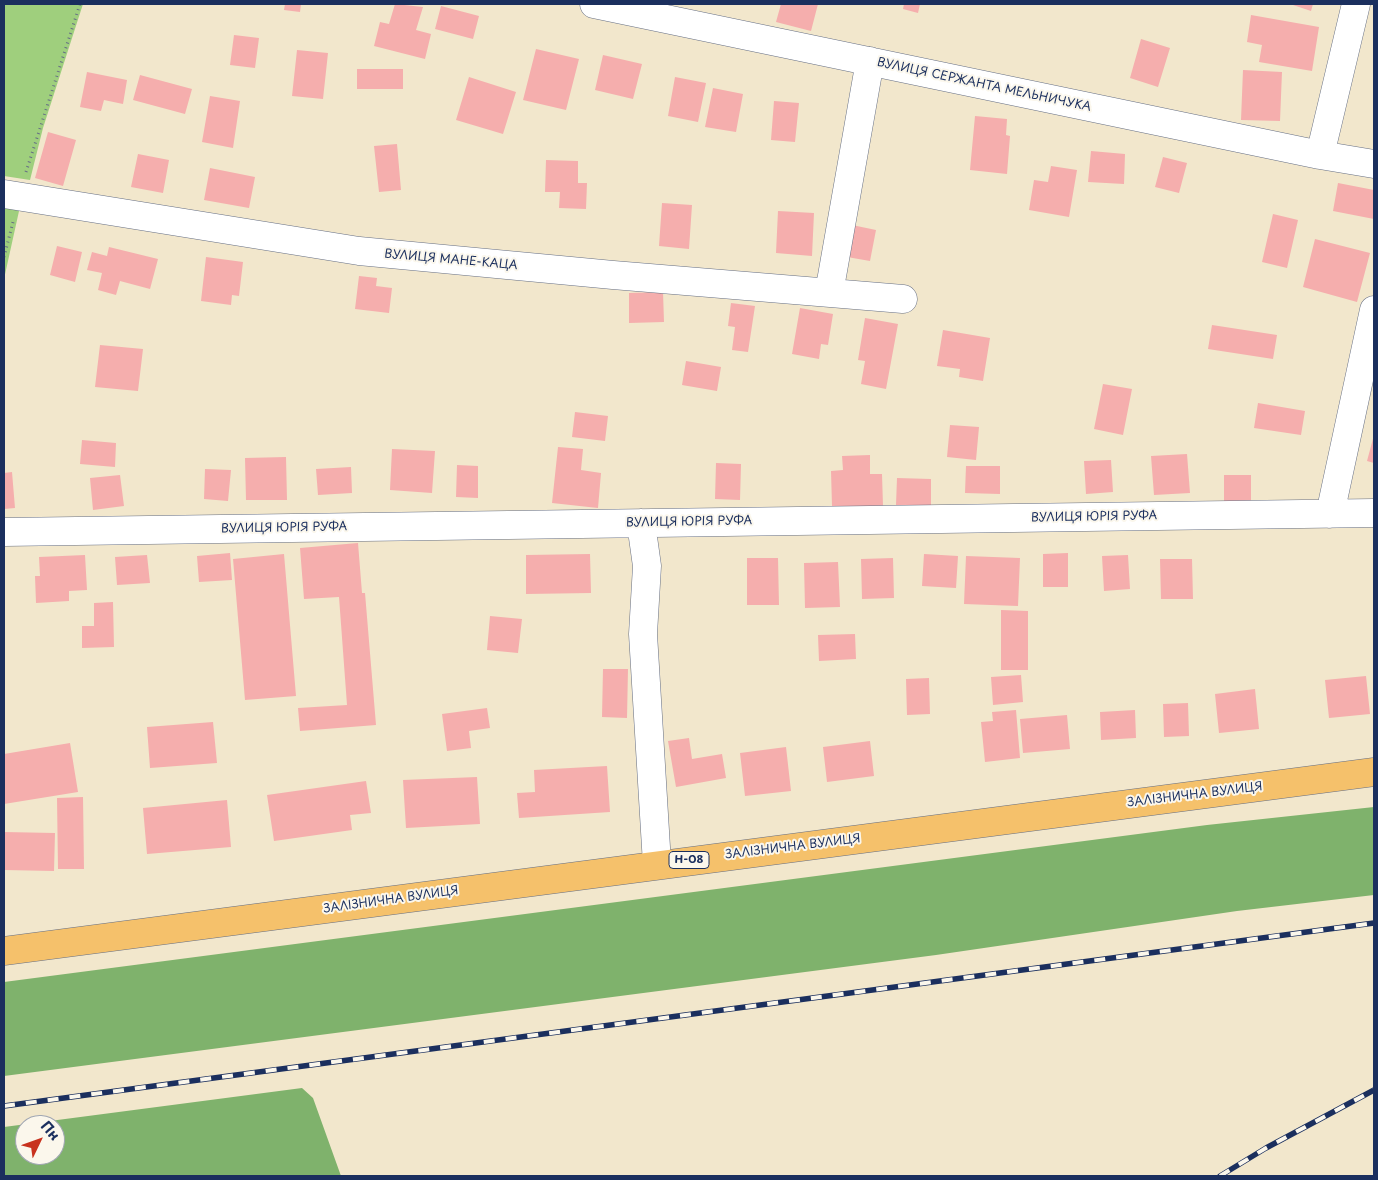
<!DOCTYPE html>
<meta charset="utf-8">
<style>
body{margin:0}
#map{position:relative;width:1378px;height:1180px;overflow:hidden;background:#f2e7cc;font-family:"Playpen Sans",sans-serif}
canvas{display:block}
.frame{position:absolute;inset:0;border:5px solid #1b2f5e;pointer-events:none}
.north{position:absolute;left:15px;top:1115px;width:50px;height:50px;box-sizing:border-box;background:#fbf7ec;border:1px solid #a1a7b3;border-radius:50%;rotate:48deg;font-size:14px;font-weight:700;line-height:20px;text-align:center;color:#1b2f5e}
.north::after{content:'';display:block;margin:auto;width:18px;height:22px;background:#c8321e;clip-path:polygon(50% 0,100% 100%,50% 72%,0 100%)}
</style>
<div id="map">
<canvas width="1378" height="1180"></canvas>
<div class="frame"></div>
<div class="north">Пн</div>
</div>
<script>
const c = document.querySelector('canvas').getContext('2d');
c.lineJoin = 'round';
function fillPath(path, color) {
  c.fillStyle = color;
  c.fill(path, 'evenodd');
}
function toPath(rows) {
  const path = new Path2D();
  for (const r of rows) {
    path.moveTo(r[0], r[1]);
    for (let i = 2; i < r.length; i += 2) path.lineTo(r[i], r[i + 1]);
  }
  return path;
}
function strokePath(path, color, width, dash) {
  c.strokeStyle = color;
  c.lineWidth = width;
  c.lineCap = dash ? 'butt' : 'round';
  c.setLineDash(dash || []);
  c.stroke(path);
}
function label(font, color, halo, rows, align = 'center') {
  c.font = font + ' "Playpen Sans",sans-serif';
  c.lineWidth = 4;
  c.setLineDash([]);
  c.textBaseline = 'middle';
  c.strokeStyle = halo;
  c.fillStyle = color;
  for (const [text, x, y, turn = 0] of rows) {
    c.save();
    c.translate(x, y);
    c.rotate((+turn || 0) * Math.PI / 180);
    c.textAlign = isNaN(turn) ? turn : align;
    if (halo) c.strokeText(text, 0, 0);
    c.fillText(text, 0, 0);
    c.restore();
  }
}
fillPath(toPath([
 [4,4,83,4,43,128,30,180,4,176],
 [4,199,21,202,4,279]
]), '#9fcf7d');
fillPath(toPath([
 [1374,807,1374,895,1237,911,936,955,4,1076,4,982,1207,825],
 [302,1088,313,1098,341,1176,4,1176,4,1127],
 [25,1125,55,1125,55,1155,25,1155]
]), '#7fb26c');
fillPath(toPath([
 [285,4,301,4,300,12,284,10],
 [395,4,423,7,416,30,431,34,425,59,374,46,380,22,389,24],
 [781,4,818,4,811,31,776,22],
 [904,4,920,4,918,13,903,9],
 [1290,4,1313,4,1311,11],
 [441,6,479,16,473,39,435,29],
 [1251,15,1319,27,1312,71,1259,62,1262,45,1247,42],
 [234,35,259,38,255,68,230,65],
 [1141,39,1170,48,1158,87,1130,78],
 [536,49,579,59,566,110,523,100],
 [297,50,328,53,323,99,292,96],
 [603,55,642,64,633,99,595,90],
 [357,69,403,69,403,89,357,89],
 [1243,70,1282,72,1280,121,1241,120],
 [87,72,127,80,123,104,104,100,101,111,80,107],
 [140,75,192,89,185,114,133,100],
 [469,77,516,92,503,134,456,120],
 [675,77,706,83,698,122,668,116],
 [713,88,743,94,736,132,705,127],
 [210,96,240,101,233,148,202,142],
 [774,101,799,103,795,142,771,140],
 [975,116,1007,119,1006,135,1010,136,1007,174,970,170],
 [48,132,76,140,63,186,35,178],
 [397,144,401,190,379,192,374,146],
 [1091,151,1125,154,1124,184,1088,182],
 [138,154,169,160,163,193,131,187],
 [1163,157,1187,163,1179,193,1155,187],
 [546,160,578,161,578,183,587,183,586,209,559,208,560,192,545,192],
 [1051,166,1077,170,1069,217,1029,210,1034,180,1048,182],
 [210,168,255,177,249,208,204,200],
 [1338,183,1374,190,1374,219,1333,211],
 [662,203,692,205,689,249,659,246],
 [778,211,814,213,812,256,776,253],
 [1273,214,1298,220,1287,268,1262,262],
 [852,225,876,230,870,261,847,257],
 [1315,239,1370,253,1357,302,1303,287],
 [57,246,82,252,75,282,50,275],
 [109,247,158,259,150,289,120,281,116,295,98,290,102,273,87,270,92,252,107,256],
 [206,257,243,262,239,296,232,295,231,305,201,301],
 [359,276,377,278,376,286,392,288,389,313,355,309],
 [663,292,664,322,629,323,629,293],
 [731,303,755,306,748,352,732,350,735,327,728,326],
 [800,308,833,314,828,345,821,344,819,359,792,354],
 [865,318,898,324,886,389,861,384,865,361,858,360],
 [1212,325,1277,335,1273,359,1208,349],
 [943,330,990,338,983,381,959,377,960,369,937,366],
 [100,345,143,349,138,391,95,387],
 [686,361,721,367,717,391,682,385],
 [1103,384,1132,389,1123,435,1094,429],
 [1258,403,1305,411,1301,435,1254,428],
 [575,412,608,416,605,441,572,437],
 [950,425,979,427,976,460,947,457],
 [1374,435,1374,463,1367,461],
 [82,440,116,443,115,467,80,464],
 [558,447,583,449,581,470,601,473,598,508,552,503],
 [392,449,435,451,432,493,390,490],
 [1187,454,1190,493,1154,495,1151,456],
 [870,455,870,474,882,474,883,506,832,506,831,471,843,470,842,456],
 [286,457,287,500,246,500,245,458],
 [1111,460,1113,492,1086,494,1084,461],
 [716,463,741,464,740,500,715,499],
 [457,465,478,466,478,498,456,497],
 [966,466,1000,466,1000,494,965,493],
 [351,467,352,493,318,495,316,469],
 [205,469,231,470,228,501,204,499],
 [12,472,15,508,4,509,4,473],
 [120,475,124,506,93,510,90,478],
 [1224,475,1251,475,1251,505,1224,506],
 [897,478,931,479,931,505,896,505],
 [358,543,362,593,365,593,376,725,300,731,298,708,347,705,339,597,304,599,300,548],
 [230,553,232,580,199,582,197,556],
 [1068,553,1068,587,1043,587,1043,554],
 [284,554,296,696,245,700,233,559],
 [590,554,591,593,526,594,526,555],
 [924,554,958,556,956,588,922,586],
 [85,555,87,590,69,591,69,601,36,603,35,576,40,576,39,557],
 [147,555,150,583,117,585,115,557],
 [1128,555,1130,589,1104,591,1102,556],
 [966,556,1020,558,1018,606,964,604],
 [747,558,778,558,779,605,747,605],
 [893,558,894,598,862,599,861,559],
 [1160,559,1192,559,1193,599,1161,599],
 [838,562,840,607,805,608,804,563],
 [113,602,114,647,82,648,82,626,94,626,94,603],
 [1001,610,1028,611,1028,670,1001,670],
 [490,616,522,619,518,653,487,650],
 [855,634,856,659,819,661,818,635],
 [603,669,628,669,627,718,602,717],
 [1021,675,1023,702,993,705,991,677],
 [1366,676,1370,714,1329,718,1325,680],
 [929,678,930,714,907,715,906,679],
 [1255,689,1259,729,1219,733,1215,694],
 [1188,703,1189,736,1164,737,1163,704],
 [487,708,490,728,469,731,471,748,447,751,442,714],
 [1016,710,1020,758,985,762,981,722,993,721,992,712],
 [1135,710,1136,738,1101,740,1100,712],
 [1067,715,1070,749,1023,753,1020,719],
 [213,722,217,763,150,768,147,727],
 [689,738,692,759,722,754,726,778,676,787,668,741],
 [870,741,874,776,827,782,823,747],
 [70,743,78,792,4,804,4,754],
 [786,747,791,791,745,796,740,753],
 [607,766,610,812,519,818,517,793,535,792,534,770],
 [477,777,480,824,406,828,403,780],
 [366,781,371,813,350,815,352,830,274,841,267,795],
 [83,797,84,869,58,869,57,798],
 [227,800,231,847,147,854,143,808],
 [4,832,55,833,54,871,4,870]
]), '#f5aead');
const minor = toPath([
 [594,4,1320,155,1374,164],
 [1320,155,1356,4],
 [4,194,359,251,613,275,903,299],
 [829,293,870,61],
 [1330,514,1374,310],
 [641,523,647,566,643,634,657,864],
 [4,532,1374,513]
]);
const major = toPath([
 [4,951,1374,772]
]);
strokePath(minor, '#666f84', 29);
strokePath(major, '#666f84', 29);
strokePath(toPath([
 [26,172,80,4],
 [4,257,13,222]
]), '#666f84', 3, [1, 4]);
strokePath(minor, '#fff', 28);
strokePath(major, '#f5c16b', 28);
const rail = toPath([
 [4,1106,1374,923],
 [1220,1176,1266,1148,1374,1090]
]);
strokePath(rail, '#1b2f5e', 5.5);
strokePath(rail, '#fbf7ec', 4, [11]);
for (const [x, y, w] of [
 [689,860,40]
]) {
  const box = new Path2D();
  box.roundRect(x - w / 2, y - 8.5, w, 17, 4);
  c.fillStyle = '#fbf7ec';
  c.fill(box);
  strokePath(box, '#1b2f5e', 1);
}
label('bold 11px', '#1b2f5e', null, [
 ["Н-08",689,860]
]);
label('12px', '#1b2f5e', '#fbf7ec', [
 ["ВУЛИЦЯ СЕРЖАНТА МЕЛЬНИЧУКА",984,85,12],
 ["ВУЛИЦЯ МАНЕ-КАЦА",451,260,5],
 ["ВУЛИЦЯ ЮРІЯ РУФА",1094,517,-1],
 ["ВУЛИЦЯ ЮРІЯ РУФА",689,522,-1],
 ["ВУЛИЦЯ ЮРІЯ РУФА",284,528,-1],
 ["ЗАЛІЗНИЧНА ВУЛИЦЯ",1195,795,-7],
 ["ЗАЛІЗНИЧНА ВУЛИЦЯ",793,847,-7],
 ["ЗАЛІЗНИЧНА ВУЛИЦЯ",391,900,-8]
]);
</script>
